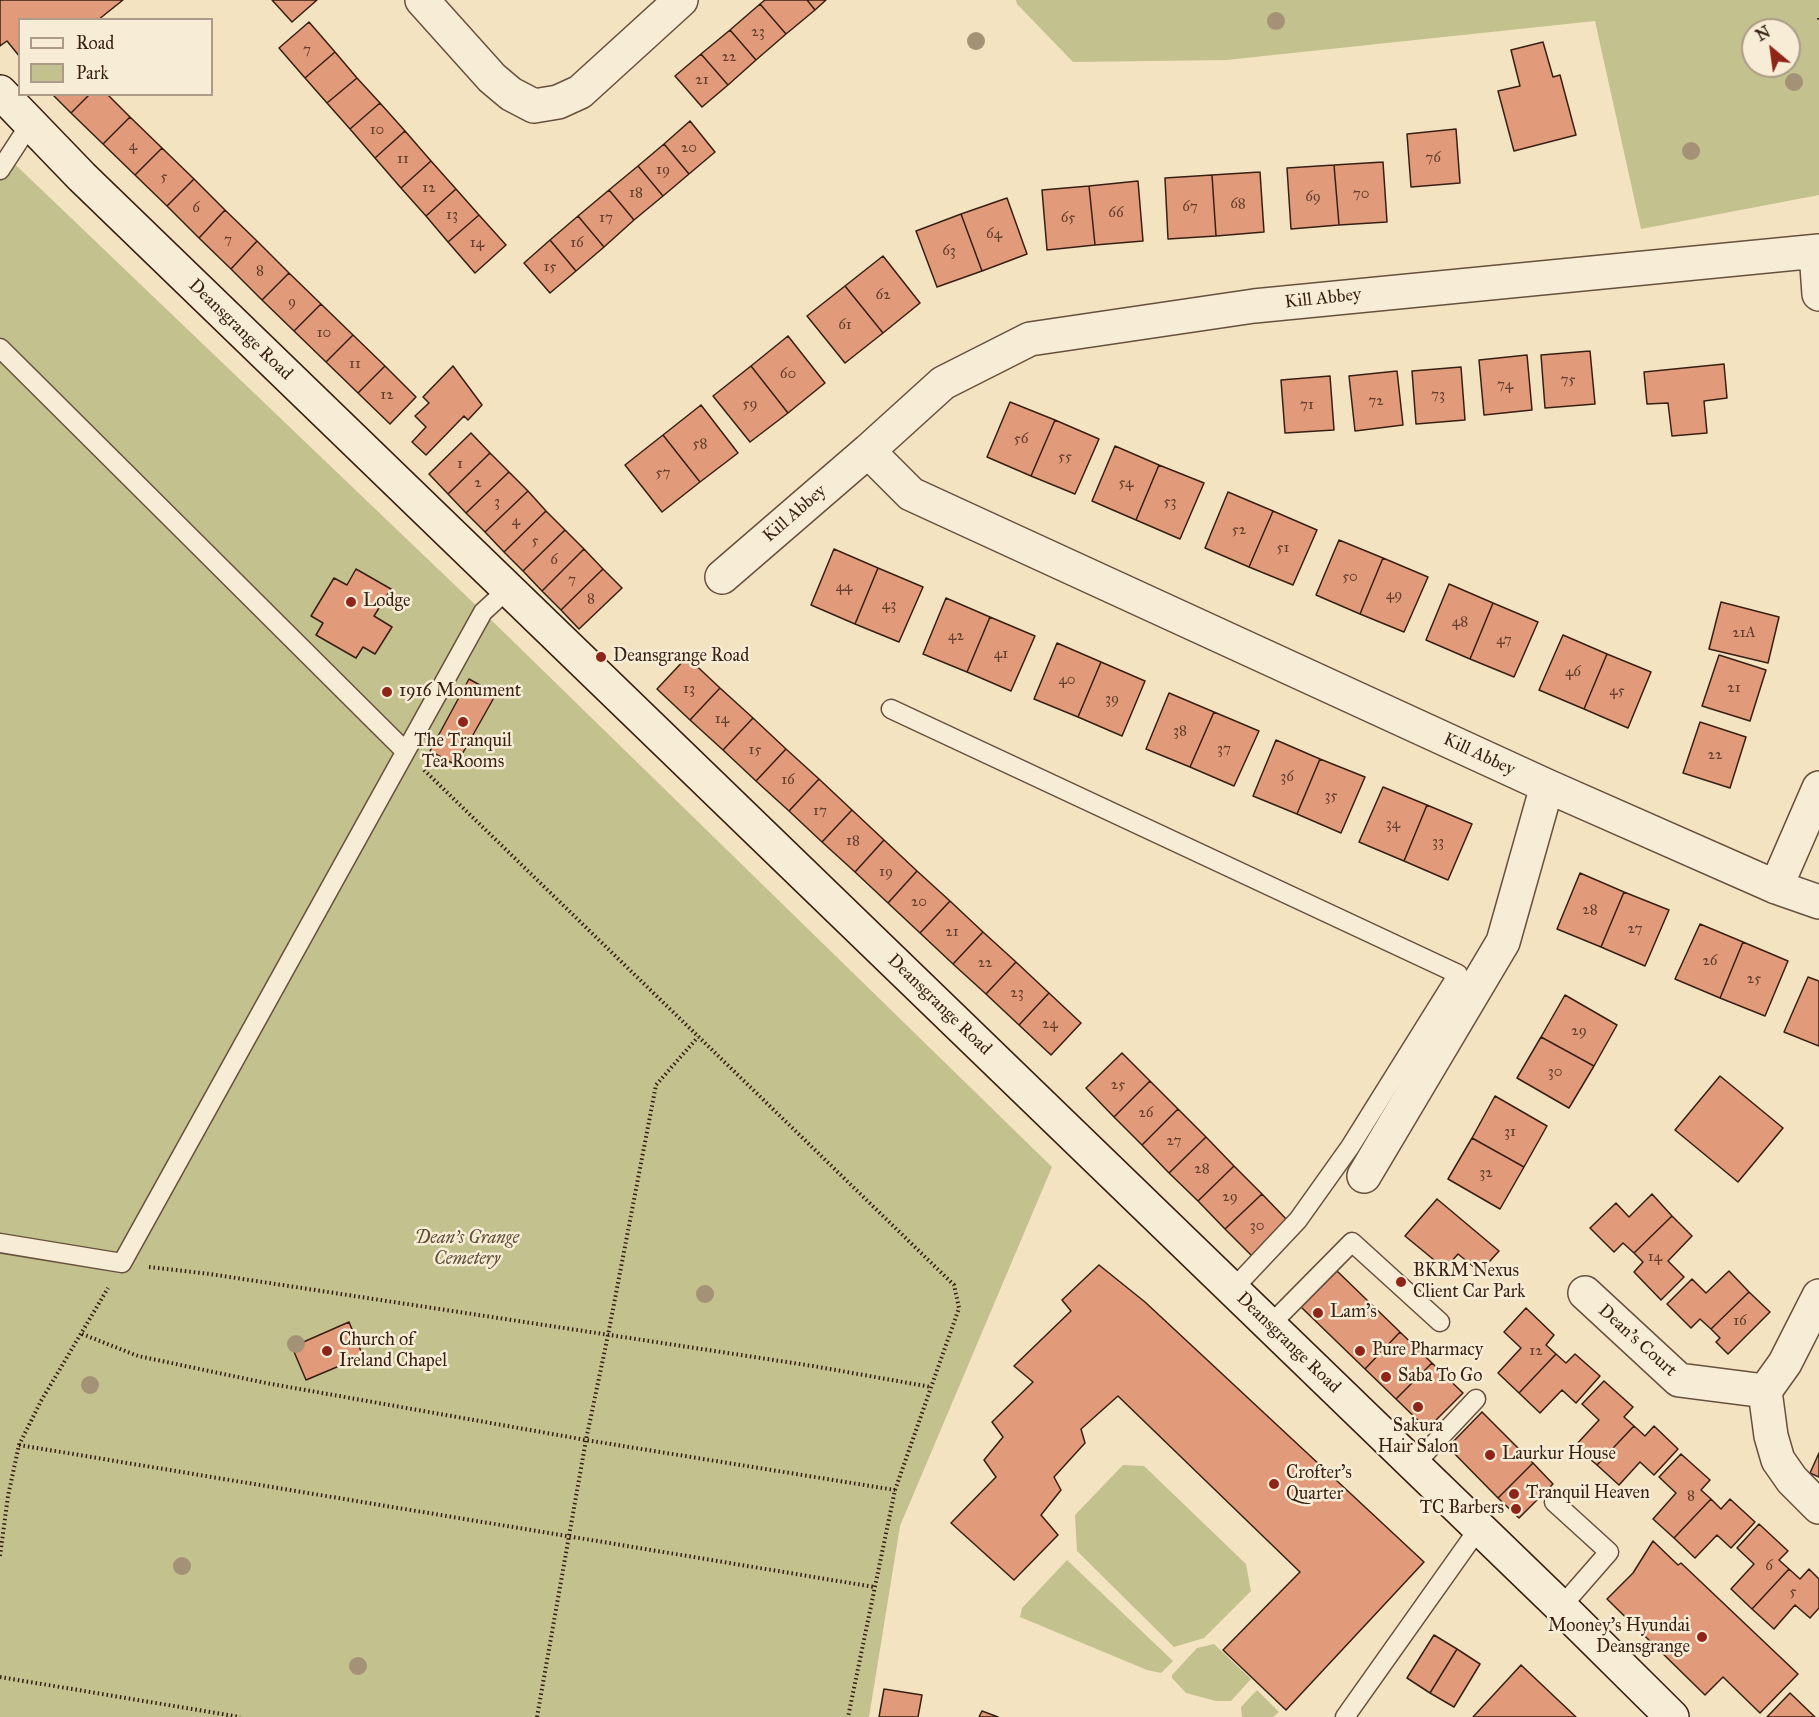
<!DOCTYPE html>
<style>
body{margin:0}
#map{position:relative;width:1819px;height:1717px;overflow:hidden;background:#f3e3c0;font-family:"IM FELL Great Primer",serif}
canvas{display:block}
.legend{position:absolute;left:18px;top:18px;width:195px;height:78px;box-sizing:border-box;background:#f7edd6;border:2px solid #ab9b88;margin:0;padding:8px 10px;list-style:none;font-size:18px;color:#381f13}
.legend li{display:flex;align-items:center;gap:12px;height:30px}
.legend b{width:30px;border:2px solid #ab9b88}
.north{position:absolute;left:1741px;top:18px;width:60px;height:60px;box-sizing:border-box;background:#f7edd6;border:2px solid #ab9b88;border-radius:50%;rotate:331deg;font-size:16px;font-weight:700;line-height:24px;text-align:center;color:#381f13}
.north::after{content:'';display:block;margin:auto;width:21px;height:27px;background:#8f2418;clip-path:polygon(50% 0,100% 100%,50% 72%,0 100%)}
</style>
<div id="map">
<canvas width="1819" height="1717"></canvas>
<ul class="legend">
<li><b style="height:8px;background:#f7edd6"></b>Road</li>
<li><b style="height:16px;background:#c3c18d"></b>Park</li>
</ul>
<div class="north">N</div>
</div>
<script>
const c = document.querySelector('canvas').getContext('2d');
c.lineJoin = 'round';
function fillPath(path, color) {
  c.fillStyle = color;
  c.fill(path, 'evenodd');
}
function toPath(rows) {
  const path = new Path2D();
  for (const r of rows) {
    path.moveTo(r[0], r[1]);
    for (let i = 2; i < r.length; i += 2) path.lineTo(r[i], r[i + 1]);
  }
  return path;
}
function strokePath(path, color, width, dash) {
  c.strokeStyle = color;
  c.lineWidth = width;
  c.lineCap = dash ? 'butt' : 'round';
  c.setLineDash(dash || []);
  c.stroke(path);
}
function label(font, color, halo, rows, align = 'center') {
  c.font = font + ' "IM FELL Great Primer",serif';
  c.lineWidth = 5;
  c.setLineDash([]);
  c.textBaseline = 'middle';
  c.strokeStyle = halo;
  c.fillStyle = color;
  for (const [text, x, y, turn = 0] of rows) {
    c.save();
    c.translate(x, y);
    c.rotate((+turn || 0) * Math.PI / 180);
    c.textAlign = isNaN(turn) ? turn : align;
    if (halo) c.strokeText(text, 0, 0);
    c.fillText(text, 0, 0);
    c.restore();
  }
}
fillPath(toPath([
 [1016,0,1819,0,1819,195,1641,229,1595,21,1226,60,1073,62,1017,4],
 [1753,30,1789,30,1789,66,1753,66],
 [0,150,483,612,1052,1167,900,1526,869,1717,0,1717],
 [1123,1465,1144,1466,1246,1564,1251,1591,1204,1638,1174,1647,1077,1551,1075,1515],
 [1067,1560,1173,1661,1161,1673,1147,1670,1020,1617,1022,1608],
 [1214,1644,1251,1679,1231,1701,1216,1701,1186,1693,1172,1678,1172,1675,1197,1648],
 [1257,1690,1279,1712,1273,1717,1242,1717,1241,1707]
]), '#c3c18d');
const building = toPath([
 [0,0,123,0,98,20,20,20,20,57,7,41,0,46,0,0],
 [272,0,317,0,292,22,272,0],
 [765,0,807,0,815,10,786,34,760,4,765,0],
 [807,0,826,0,815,10,807,0],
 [760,4,786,34,756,60,730,30,760,4],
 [309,22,335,52,305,78,279,48,309,22],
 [730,30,756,60,728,85,701,54,730,30],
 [1543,42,1553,77,1560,75,1576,135,1514,151,1498,91,1520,86,1511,50,1543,42],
 [335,52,357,78,327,103,305,78,335,52],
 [701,54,728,85,702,107,675,76,701,54],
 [357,78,380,103,350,129,327,103,357,78],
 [52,94,90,94,71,113,52,94],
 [90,94,107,94,130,117,103,144,71,113,90,94],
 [380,103,405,131,375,158,350,129,380,103],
 [130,117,162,148,135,175,103,144,130,117],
 [690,121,715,152,689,174,664,144,690,121],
 [1456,129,1460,183,1411,187,1407,134,1456,129],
 [405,131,431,161,401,188,375,158,405,131],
 [664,144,689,174,663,196,638,166,664,144],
 [162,148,194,179,167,206,135,175,162,148],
 [431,161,456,189,426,216,401,188,431,161],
 [1383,162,1387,222,1339,225,1334,165,1383,162],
 [1334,165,1339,225,1291,229,1287,168,1334,165],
 [638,166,663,196,634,220,609,190,638,166],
 [1260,172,1264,232,1216,236,1212,175,1260,172],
 [1212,175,1216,236,1168,239,1165,178,1212,175],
 [194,179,225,210,199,238,167,206,194,179],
 [1138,181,1143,241,1095,245,1089,186,1138,181],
 [1089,186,1095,245,1047,250,1042,190,1089,186],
 [456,189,479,215,448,242,426,216,456,189],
 [609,190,634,220,604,247,578,216,609,190],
 [1007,198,1027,254,982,271,961,214,1007,198],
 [225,210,257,241,231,269,199,238,225,210],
 [961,214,982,271,937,287,916,231,961,214],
 [479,215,506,245,475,273,448,242,479,215],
 [578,216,604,247,576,271,550,240,578,216],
 [550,240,576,271,550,293,524,263,550,240],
 [257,241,289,273,262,300,231,269,257,241],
 [883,256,920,303,883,333,845,286,883,256],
 [289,273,321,304,294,331,262,300,289,273],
 [845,286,883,333,845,363,807,316,845,286],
 [321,304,353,335,326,362,294,331,321,304],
 [353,335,385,366,358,393,326,362,353,335],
 [788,336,825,383,788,413,751,366,788,336],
 [1590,351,1595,404,1545,408,1541,355,1590,351],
 [1527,355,1532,410,1484,415,1479,360,1527,355],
 [1724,364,1727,398,1704,401,1707,433,1672,436,1668,403,1647,404,1644,372,1724,364],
 [385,366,416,397,390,424,358,393,385,366],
 [453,366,482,405,468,420,464,416,426,455,412,442,426,427,415,416,429,403,423,397,453,366],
 [751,366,788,413,750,442,713,396,751,366],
 [1461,367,1465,420,1416,424,1412,371,1461,367],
 [1397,371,1403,425,1355,431,1349,376,1397,371],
 [1330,376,1334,430,1285,433,1281,380,1330,376],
 [1010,402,1055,420,1031,476,987,457,1010,402],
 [701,405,738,453,700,482,663,435,701,405],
 [1055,420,1099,439,1075,494,1031,476,1055,420],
 [471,433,490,453,448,494,429,474,471,433],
 [663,435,700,482,662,512,625,465,663,435],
 [1115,446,1159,465,1136,520,1092,501,1115,446],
 [490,453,509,472,466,513,448,494,490,453],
 [1159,465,1204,483,1180,539,1136,520,1159,465],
 [509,472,528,491,485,532,466,513,509,472],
 [528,491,546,511,504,552,485,532,528,491],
 [1228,492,1273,511,1249,567,1205,548,1228,492],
 [546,511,565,530,523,571,504,552,546,511],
 [1273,511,1317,530,1293,585,1249,567,1273,511],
 [565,530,584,549,542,591,523,571,565,530],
 [1339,540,1383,558,1360,614,1316,595,1339,540],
 [584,549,603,569,561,610,542,591,584,549],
 [834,549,878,568,855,624,811,605,834,549],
 [1383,558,1428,577,1404,632,1360,614,1383,558],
 [878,568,923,587,899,642,855,624,878,568],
 [356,569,391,589,374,616,392,627,375,654,363,647,356,658,316,635,323,623,311,616,334,578,347,585,356,569],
 [603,569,622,588,579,629,561,610,603,569],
 [1449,584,1493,603,1470,659,1426,640,1449,584],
 [946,598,990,617,967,672,923,654,946,598],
 [1721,602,1779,617,1768,663,1709,649,1721,602],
 [1493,603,1538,622,1514,677,1470,659,1493,603],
 [990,617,1035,636,1011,691,967,672,990,617],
 [1563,635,1607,654,1584,709,1539,690,1563,635],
 [1057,643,1101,662,1078,717,1034,699,1057,643],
 [1607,654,1651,672,1628,728,1584,709,1607,654],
 [1719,655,1766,670,1750,721,1702,706,1719,655],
 [687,657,720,688,690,720,657,689,687,657],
 [1101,662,1145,681,1122,736,1078,717,1101,662],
 [469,679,496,694,456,765,430,751,469,679],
 [720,688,753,718,723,750,690,720,720,688],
 [1169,693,1214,712,1190,767,1146,749,1169,693],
 [1214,712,1259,731,1234,786,1190,767,1214,712],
 [753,718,786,749,756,781,723,750,753,718],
 [1700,722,1746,737,1730,788,1683,773,1700,722],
 [1276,740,1320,759,1297,814,1253,796,1276,740],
 [786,749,819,779,789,811,756,781,786,749],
 [1320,759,1365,777,1341,833,1297,814,1320,759],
 [819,779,852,810,822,842,789,811,819,779],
 [1383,787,1427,805,1404,861,1359,842,1383,787],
 [1427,805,1472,824,1448,880,1404,861,1427,805],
 [852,810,884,840,855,872,822,842,852,810],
 [884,840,917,871,888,903,855,872,884,840],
 [917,871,950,901,920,933,888,903,917,871],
 [1580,873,1624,892,1601,947,1557,929,1580,873],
 [1624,892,1669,910,1645,966,1601,947,1624,892],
 [950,901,983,932,953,964,920,933,950,901],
 [1700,924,1743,942,1720,998,1675,979,1700,924],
 [983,932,1016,962,986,994,953,964,983,932],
 [1743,942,1788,961,1765,1016,1720,998,1743,942],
 [1016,962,1049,993,1019,1025,986,994,1016,962],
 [1808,977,1819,981,1819,1046,1784,1032,1808,977],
 [1049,993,1081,1023,1051,1055,1019,1025,1049,993],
 [1565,995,1617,1025,1594,1066,1541,1037,1565,995],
 [1541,1037,1594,1066,1569,1108,1517,1078,1541,1037],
 [1122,1053,1150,1081,1114,1117,1086,1088,1122,1053],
 [1720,1076,1783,1128,1738,1182,1675,1130,1720,1076],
 [1150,1081,1178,1109,1142,1145,1114,1117,1150,1081],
 [1495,1096,1547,1126,1524,1167,1472,1138,1495,1096],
 [1178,1109,1206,1137,1169,1173,1142,1145,1178,1109],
 [1206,1137,1234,1166,1198,1201,1169,1173,1206,1137],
 [1472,1138,1524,1167,1500,1209,1448,1179,1472,1138],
 [1234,1166,1262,1194,1225,1229,1198,1201,1234,1166],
 [1262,1194,1289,1222,1253,1257,1225,1229,1262,1194],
 [1652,1194,1672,1216,1634,1253,1623,1243,1614,1252,1590,1228,1616,1203,1629,1217,1652,1194],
 [1437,1199,1499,1251,1480,1272,1458,1254,1445,1269,1405,1236,1437,1199],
 [1672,1216,1692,1236,1668,1261,1684,1277,1661,1300,1634,1272,1643,1262,1634,1253,1672,1216],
 [1099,1265,1145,1302,1424,1562,1286,1710,1223,1650,1300,1572,1118,1396,1081,1429,1085,1443,1054,1477,1061,1490,1041,1515,1058,1535,1014,1580,951,1523,996,1477,984,1460,1003,1437,992,1422,1033,1382,1014,1366,1071,1311,1062,1300,1099,1265],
 [1337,1271,1400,1332,1365,1369,1301,1307,1337,1271],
 [1729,1271,1749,1292,1711,1329,1700,1319,1691,1328,1667,1304,1692,1279,1706,1293,1729,1271],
 [1749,1292,1770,1312,1728,1354,1716,1342,1720,1338,1711,1329,1749,1292],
 [1526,1308,1554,1335,1546,1345,1556,1354,1519,1393,1498,1373,1521,1348,1504,1332,1526,1308],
 [349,1322,363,1356,306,1380,292,1347,349,1322],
 [1400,1332,1432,1363,1396,1399,1365,1369,1400,1332],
 [1556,1354,1566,1363,1575,1354,1600,1376,1576,1403,1562,1390,1540,1413,1519,1393,1556,1354],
 [1432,1363,1463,1393,1427,1429,1396,1399,1432,1363],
 [1604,1381,1633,1407,1624,1417,1634,1426,1597,1465,1575,1446,1599,1420,1582,1404,1604,1381],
 [1482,1412,1533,1463,1498,1498,1448,1447,1482,1412],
 [1634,1426,1645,1436,1654,1426,1678,1449,1654,1475,1640,1462,1619,1485,1597,1465,1634,1426],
 [1819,1453,1819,1477,1810,1473,1819,1453],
 [1681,1454,1710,1480,1701,1490,1711,1499,1674,1538,1653,1519,1676,1493,1659,1477,1681,1454],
 [1533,1463,1553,1484,1519,1518,1498,1498,1533,1463],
 [1711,1499,1721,1509,1730,1499,1755,1522,1731,1548,1717,1535,1695,1558,1674,1538,1711,1499],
 [1759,1524,1788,1551,1779,1560,1789,1569,1752,1609,1731,1589,1754,1564,1737,1548,1759,1524],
 [1653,1541,1678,1565,1681,1563,1798,1674,1760,1713,1723,1677,1705,1695,1607,1599,1633,1573,1653,1541],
 [1789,1569,1800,1579,1809,1569,1819,1579,1819,1608,1810,1618,1795,1605,1774,1629,1752,1609,1789,1569],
 [1434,1635,1457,1649,1430,1693,1407,1678,1434,1635],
 [1457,1649,1480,1664,1454,1707,1430,1693,1457,1649],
 [1521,1665,1576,1717,1473,1717,1521,1665],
 [884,1689,922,1695,918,1717,879,1717,884,1689],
 [1790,1693,1815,1717,1767,1717,1790,1693],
 [982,1711,998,1717,979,1717,982,1711]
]);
fillPath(building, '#e29b7a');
strokePath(building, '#381f13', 1.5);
const service = toPath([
 [0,170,30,124],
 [0,348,405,751],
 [891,709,1458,974,1350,1147,1298,1220,1233,1289],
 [0,1243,122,1263,483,612,508,589],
 [1270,1325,1352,1242,1440,1322],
 [1414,1465,1476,1399],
 [1554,1502,1609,1552,1561,1607],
 [1345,1717,1479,1528]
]);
const minor = toPath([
 [422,0,492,78,511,94,534,106,558,102,580,92,681,0],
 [1816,252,1819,294],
 [868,451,911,494,1547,786,1776,887,1819,902],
 [722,577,868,451,943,383,1030,339,1254,306,1819,251],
 [1776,887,1819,788],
 [1364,1176,1503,942,1547,786],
 [1585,1293,1679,1380,1765,1391,1771,1436,1778,1460,1792,1480,1819,1507],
 [1765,1391,1785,1363,1819,1296]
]);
const secondary = toPath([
 [0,92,82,177,1561,1607,1672,1717]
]);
strokePath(service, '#67503e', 21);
strokePath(minor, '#67503e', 36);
strokePath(secondary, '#381f13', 36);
strokePath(toPath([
 [1819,18,1819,20],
 [424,770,954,1285,959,1308,895,1490,848,1717],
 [149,1267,210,1274,813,1366,931,1387],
 [82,1334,138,1356,266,1383,586,1440,895,1490],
 [19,1445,874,1587],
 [0,1556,8,1496,19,1445,41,1401,108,1288],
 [0,1677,240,1717],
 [537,1717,586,1440,608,1335,656,1085,698,1037]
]), '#381f13', 4, [1.5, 3]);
strokePath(service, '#f7edd6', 18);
strokePath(minor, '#f7edd6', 33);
strokePath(secondary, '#f7edd6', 33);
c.fillStyle = '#a39275';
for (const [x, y] of [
 [1276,21],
 [976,41],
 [1794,82],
 [1691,151],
 [705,1294],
 [296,1344],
 [90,1385],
 [182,1566],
 [358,1666]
]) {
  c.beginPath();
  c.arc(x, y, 9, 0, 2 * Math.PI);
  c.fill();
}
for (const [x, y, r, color] of [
 [351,602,6,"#8f2418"],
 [601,657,6,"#8f2418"],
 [387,692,6,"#8f2418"],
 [463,722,6,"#8f2418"],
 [1401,1282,6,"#8f2418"],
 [1318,1313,6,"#8f2418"],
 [327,1351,6,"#8f2418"],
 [1360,1351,6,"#8f2418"],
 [1386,1377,6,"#8f2418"],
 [1418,1407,6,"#8f2418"],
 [1490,1455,6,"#8f2418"],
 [1274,1484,6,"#8f2418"],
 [1514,1494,6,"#8f2418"],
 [1516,1509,6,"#8f2418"],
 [1702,1637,6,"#8f2418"]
]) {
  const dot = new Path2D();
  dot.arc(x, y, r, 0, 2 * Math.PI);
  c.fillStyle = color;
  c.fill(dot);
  strokePath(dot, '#f7edd6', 2);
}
label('15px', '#623e2d', null, [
 ["23",758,32],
 ["7",307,50],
 ["22",729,57],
 ["21",702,80],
 ["10",377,130],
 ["4",133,146],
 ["20",689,148],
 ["76",1433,158],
 ["11",403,159],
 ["19",663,170],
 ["5",164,177],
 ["12",429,188],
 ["18",636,193],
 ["70",1361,194],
 ["69",1313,197],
 ["68",1238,204],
 ["67",1190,207],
 ["6",196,208],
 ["66",1116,213],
 ["13",452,215],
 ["17",606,218],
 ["65",1068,218],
 ["64",994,234],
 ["7",228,240],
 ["14",477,243],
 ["16",577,243],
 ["63",949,251],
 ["15",550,267],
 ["8",260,271],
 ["62",883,295],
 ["9",292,302],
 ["61",845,325],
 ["10",324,333],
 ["11",355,364],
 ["60",788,374],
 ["75",1568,380],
 ["74",1505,385],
 ["12",387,395],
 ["73",1438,395],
 ["72",1376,401],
 ["59",750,404],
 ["71",1307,405],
 ["56",1021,439],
 ["58",700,444],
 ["55",1065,457],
 ["1",460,464],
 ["57",663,473],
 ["2",478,483],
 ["54",1126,483],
 ["3",497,502],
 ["53",1170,502],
 ["4",516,521],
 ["52",1239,530],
 ["5",535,541],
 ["51",1283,548],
 ["6",554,560],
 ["50",1350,577],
 ["7",572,580],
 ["44",844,587],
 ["49",1394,595],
 ["8",591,599],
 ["43",889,605],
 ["48",1460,622],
 ["21A",1744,633],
 ["42",956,636],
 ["47",1504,640],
 ["41",1001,654],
 ["46",1573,672],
 ["40",1067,680],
 ["21",1734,688],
 ["13",689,689],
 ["45",1617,691],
 ["39",1112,699],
 ["14",722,719],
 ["38",1180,731],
 ["37",1224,749],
 ["15",755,750],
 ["22",1715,755],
 ["36",1287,777],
 ["16",788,780],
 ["35",1331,796],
 ["17",820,811],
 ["34",1393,824],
 ["18",853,841],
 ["33",1438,842],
 ["19",886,872],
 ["20",919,902],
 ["28",1590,910],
 ["27",1635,929],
 ["21",952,932],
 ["26",1710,961],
 ["22",985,963],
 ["25",1754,979],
 ["23",1017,993],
 ["24",1050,1024],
 ["29",1579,1031],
 ["30",1555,1072],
 ["25",1118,1085],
 ["26",1146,1113],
 ["31",1510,1132],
 ["27",1174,1141],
 ["28",1202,1169],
 ["32",1486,1173],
 ["29",1230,1197],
 ["30",1257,1226],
 ["14",1655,1257],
 ["16",1740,1321],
 ["12",1536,1351],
 ["8",1691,1496],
 ["6",1769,1566],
 ["5",1793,1592]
]);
label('18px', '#381f13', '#f7edd6', [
 ["Kill Abbey",1323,299,-6],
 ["Deansgrange Road",240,330,44],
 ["Kill Abbey",795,514,-41],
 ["Kill Abbey",1479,755,25],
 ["Deansgrange Road",939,1005,44],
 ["Dean's Court",1637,1341,42],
 ["Deansgrange Road",1288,1343,44]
]);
label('18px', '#381f13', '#f7edd6', [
 ["Lodge",363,602],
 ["Deansgrange Road",613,657],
 ["1916 Monument",399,692],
 ["The Tranquil",463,742,"center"],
 ["Tea Rooms",463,763,"center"],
 ["BKRM Nexus",1413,1272],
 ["Client Car Park",1413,1293],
 ["Lam's",1330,1313],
 ["Church of",339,1341],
 ["Ireland Chapel",339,1362],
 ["Pure Pharmacy",1372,1351],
 ["Saba To Go",1398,1377],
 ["Sakura",1418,1427,"center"],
 ["Hair Salon",1418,1448,"center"],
 ["Laurkur House",1502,1455],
 ["Crofter's",1286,1474],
 ["Quarter",1286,1495],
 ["Tranquil Heaven",1526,1494],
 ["TC Barbers",1504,1509,"right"],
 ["Mooney's Hyundai",1690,1627,"right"],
 ["Deansgrange",1690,1648,"right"]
], 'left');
label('italic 18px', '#625038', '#f7edd6', [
 ["Dean's Grange",467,1239],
 ["Cemetery",467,1260]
]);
</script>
